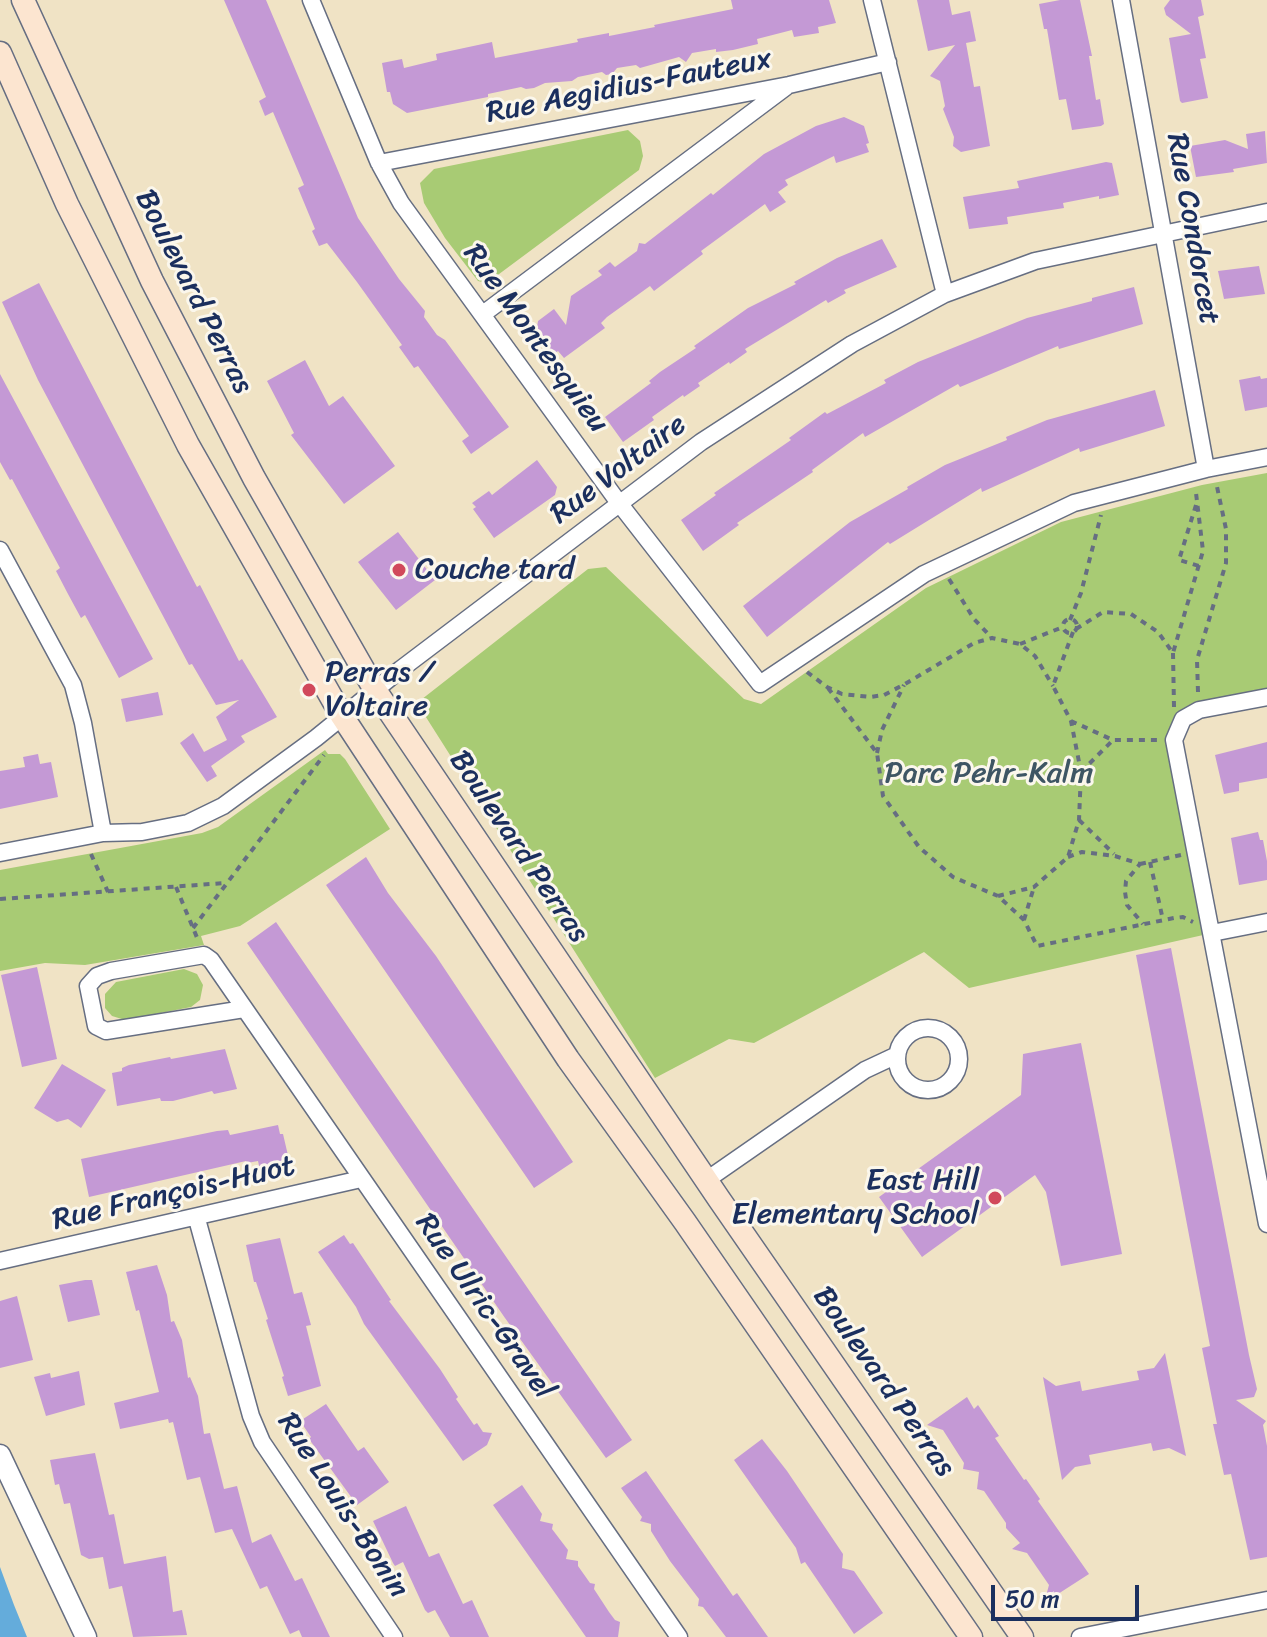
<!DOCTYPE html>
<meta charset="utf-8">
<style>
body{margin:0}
#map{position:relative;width:1267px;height:1637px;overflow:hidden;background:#f0e3c5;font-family:Sriracha,sans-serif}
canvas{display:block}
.scale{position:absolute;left:991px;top:1585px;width:148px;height:36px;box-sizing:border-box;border:4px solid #1b2f5e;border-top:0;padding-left:10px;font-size:24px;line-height:28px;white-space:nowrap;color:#1b2f5e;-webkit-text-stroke:6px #fbf7ec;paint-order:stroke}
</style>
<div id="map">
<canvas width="1267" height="1637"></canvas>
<div class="scale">50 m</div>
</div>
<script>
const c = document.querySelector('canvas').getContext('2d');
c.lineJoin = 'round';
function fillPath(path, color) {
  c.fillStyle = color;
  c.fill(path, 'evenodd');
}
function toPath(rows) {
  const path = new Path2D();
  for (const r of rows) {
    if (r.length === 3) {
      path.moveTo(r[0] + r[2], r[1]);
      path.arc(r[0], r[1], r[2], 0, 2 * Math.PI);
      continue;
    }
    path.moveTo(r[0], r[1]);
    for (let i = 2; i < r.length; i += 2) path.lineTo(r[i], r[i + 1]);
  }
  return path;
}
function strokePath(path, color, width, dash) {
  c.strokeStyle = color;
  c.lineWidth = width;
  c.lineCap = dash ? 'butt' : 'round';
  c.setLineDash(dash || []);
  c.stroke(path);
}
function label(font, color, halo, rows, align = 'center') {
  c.font = font + ' Sriracha,sans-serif';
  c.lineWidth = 6;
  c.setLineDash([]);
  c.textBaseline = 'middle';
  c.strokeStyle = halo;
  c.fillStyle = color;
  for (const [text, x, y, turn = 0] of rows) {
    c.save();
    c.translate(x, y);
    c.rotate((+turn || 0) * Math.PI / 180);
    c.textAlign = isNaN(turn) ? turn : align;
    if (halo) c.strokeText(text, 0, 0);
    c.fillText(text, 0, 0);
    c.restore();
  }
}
fillPath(toPath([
 [628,130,640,141,643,156,639,170,487,283,478,281,445,238,424,203,420,183,434,169],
 [1267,473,1267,697,1199,710,1174,740,1212,933,969,988,924,952,754,1043,729,1039,655,1078,417,703,588,569,606,567,744,699,761,704,926,588,1061,522,1202,485],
 [325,750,328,754,340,754,345,759,390,829,240,926,201,936,204,945,85,965,45,963,0,971,0,870,202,833,218,827],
 [184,969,197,974,203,985,200,1000,191,1007,125,1020,112,1016,105,1008,105,994,116,982]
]), '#a8cb74');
fillPath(toPath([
 [0,1567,14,1605,27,1637,0,1637]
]), '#64acdb');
fillPath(toPath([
 [224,0,266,0,358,218,399,279,425,311,424,317,437,335,445,340,509,427,471,454,462,441,469,436,418,366,414,368,399,347,402,345,357,282,327,243,319,246,312,231,315,229,298,188,304,185,273,112,265,116,259,101,266,97],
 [731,0,829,0,836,23,818,27,819,33,794,37,792,30,757,39,758,44,733,50,716,52,716,49,692,53,686,62,679,57,640,68,636,65,617,68,612,74,606,75,602,72,578,77,572,81,545,83,534,88,526,89,521,87,488,94,488,97,407,113,393,104,390,92,387,92,382,63,402,59,404,68,437,60,436,54,492,42,495,58,578,42,577,39,609,33,609,36,655,27,654,25,733,9],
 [917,0,949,0,952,15,970,11,976,41,966,43,974,87,980,86,990,146,961,152,953,146,954,137,943,109,945,106,940,81,930,76,955,45,928,51],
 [1060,0,1080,0,1092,56,1089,56,1096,100,1100,99,1104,124,1101,126,1072,130,1066,99,1059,100,1047,29,1044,29,1039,4],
 [1170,0,1201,0,1204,15,1198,17,1206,58,1200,59,1208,98,1182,103,1180,101,1169,38,1191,34,1166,15,1164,8],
 [844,117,864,126,869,143,866,144,869,152,836,163,834,156,785,180,788,185,778,192,786,202,770,212,765,204,701,251,703,254,654,291,650,286,607,317,601,323,605,328,564,358,558,351,553,355,536,333,538,321,554,309,566,325,571,296,602,275,598,271,610,262,615,267,637,251,639,243,645,244,711,193,713,195,764,154,816,126],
 [1265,131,1267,163,1233,169,1234,172,1196,177,1190,146,1225,140,1248,149,1246,134],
 [1106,162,1112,163,1119,195,1099,199,1099,196,1063,203,1064,208,1007,217,1008,224,969,229,963,197,1019,188,1017,181],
 [882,239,897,267,844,290,846,293,828,303,826,300,745,349,747,352,730,364,729,362,698,383,700,386,684,397,683,395,652,417,654,420,623,442,605,417,651,383,649,381,660,372,696,348,694,346,748,308,796,284,794,282,837,258],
 [1259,266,1265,294,1224,299,1218,271],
 [39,283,197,587,200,585,239,661,242,659,277,717,241,736,245,742,211,766,217,776,207,782,180,743,193,733,204,752,227,740,216,717,239,700,216,705,192,664,189,665,38,380,2,302],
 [1134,287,1143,324,1059,349,1058,346,960,387,958,384,865,437,863,433,812,470,813,472,737,523,739,525,703,551,681,520,716,495,714,493,791,440,789,438,825,412,827,414,886,383,884,380,918,362,1027,318,1092,301,1092,298],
 [305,360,329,406,343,396,395,466,344,504,291,435,294,433,267,381],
 [0,374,153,659,119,678,85,615,81,618,68,594,56,571,60,568,12,479,10,480,0,462],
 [1260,376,1261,379,1267,378,1267,407,1245,411,1239,380],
 [1155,390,1165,426,1080,452,1079,448,982,492,981,488,890,544,888,542,767,637,743,606,850,522,908,489,907,487,945,465,1007,440,1006,437,1047,420],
 [537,460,557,487,555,495,494,538,473,509,476,507,472,503,489,491,492,495],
 [398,532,435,580,396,610,358,562],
 [158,692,163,715,126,722,121,699],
 [1267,742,1267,778,1239,783,1239,791,1224,794,1215,755],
 [38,754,40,764,51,762,58,797,0,809,0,771,25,767,23,757],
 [1258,832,1260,840,1263,840,1267,861,1267,880,1239,885,1231,838],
 [366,857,388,893,436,956,573,1162,534,1188,326,885],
 [276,922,632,1440,606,1458,505,1318,247,943],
 [1171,948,1249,1355,1257,1389,1254,1397,1236,1400,1266,1421,1263,1425,1267,1446,1267,1557,1250,1560,1231,1474,1224,1475,1213,1424,1217,1424,1202,1348,1210,1346,1136,955],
 [37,967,57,1059,22,1067,1,975],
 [1081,1043,1122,1254,1061,1266,1046,1192,1035,1175,922,1257,879,1197,1021,1095,1023,1054],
 [225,1049,237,1089,214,1094,212,1091,173,1101,161,1101,160,1098,117,1106,112,1073,122,1071,122,1068,129,1065,170,1057,171,1059],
 [62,1064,106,1090,81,1128,68,1119,57,1122,34,1108],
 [278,1125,280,1134,283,1134,290,1164,260,1170,258,1161,247,1163,246,1161,89,1197,81,1159,217,1131,228,1130,230,1135],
 [344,1235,350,1244,353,1243,391,1300,389,1301,440,1369,458,1397,456,1399,474,1425,477,1423,483,1432,492,1433,487,1445,463,1461,364,1324,356,1307,318,1252],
 [280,1238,294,1294,302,1292,311,1325,306,1326,321,1386,288,1396,282,1377,284,1376,266,1320,268,1319,256,1282,254,1282,246,1245],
 [157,1265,167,1295,171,1322,174,1321,182,1340,188,1378,190,1377,198,1396,204,1434,210,1433,224,1489,237,1486,252,1543,271,1534,295,1581,302,1578,330,1637,302,1637,299,1630,290,1634,267,1586,260,1589,232,1529,215,1533,200,1477,187,1480,173,1422,169,1423,168,1419,120,1429,114,1403,159,1392,139,1310,136,1311,126,1272],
 [85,1280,92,1280,100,1315,68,1322,59,1285],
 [17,1296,33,1360,0,1368,0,1301],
 [1165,1353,1186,1456,1169,1448,1153,1451,1151,1443,1089,1455,1091,1464,1075,1467,1062,1480,1043,1377,1056,1386,1080,1381,1082,1391,1139,1380,1137,1371,1154,1368],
 [79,1371,85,1405,46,1416,34,1377,50,1373,51,1378],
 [967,1397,974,1409,978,1405,999,1436,995,1438,1024,1480,1026,1479,1040,1499,1038,1501,1089,1574,1044,1603,1049,1585,1027,1553,1012,1549,1020,1543,1006,1528,1006,1523,984,1491,977,1489,979,1472,963,1469,964,1463,943,1430,927,1425],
 [326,1404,358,1451,364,1447,389,1482,357,1505,309,1439,311,1437,300,1421],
 [762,1439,787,1471,843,1554,842,1568,854,1571,883,1613,854,1634,805,1562,801,1564,796,1548,734,1460],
 [95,1453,109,1515,114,1514,124,1564,166,1556,173,1612,182,1610,187,1635,133,1637,122,1586,109,1589,103,1557,89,1559,81,1555,70,1503,64,1504,59,1484,55,1485,50,1460],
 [646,1471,733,1596,737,1593,768,1637,726,1637,703,1607,698,1606,699,1599,670,1561,651,1531,651,1524,640,1521,642,1517,621,1488],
 [522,1485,542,1514,540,1521,553,1524,552,1529,568,1550,566,1559,578,1561,578,1566,590,1583,595,1584,594,1589,609,1612,615,1620,620,1622,618,1637,586,1637,493,1505],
 [406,1506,429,1557,439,1553,463,1604,472,1600,489,1637,450,1637,435,1610,428,1613,425,1610,403,1562,395,1566,393,1563,373,1521]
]), '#c499d5');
const minor = toPath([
 [311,0,379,163,401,203,619,503,760,684,924,574,1074,503,1206,469,1267,457],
 [872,0,945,294],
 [1121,0,1206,469],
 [379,163,789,85,888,62],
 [483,314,786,87],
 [0,550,73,685,83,723,103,833],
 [1267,697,1199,710,1183,719,1174,740,1267,1224],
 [0,853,103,833,142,832,188,823,223,806,316,738,401,669,701,442,852,344,945,294,1035,261,1267,212],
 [1212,933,1267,922],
 [244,1009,106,1031,96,1026,88,986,97,976,111,971,204,955,211,960,679,1637],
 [928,1059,31],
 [708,1179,865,1070,897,1055],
 [197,1219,251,1416,262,1442,394,1637],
 [0,1261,361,1179],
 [1080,1637,1267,1600]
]);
const tertiary = toPath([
 [0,1455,86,1637]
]);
const secondary = toPath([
 [23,0,152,281,254,478,375,690,719,1199,1022,1637],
 [0,53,67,204,188,445,342,716,568,1059,685,1222,971,1637]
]);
strokePath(minor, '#666e82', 19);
strokePath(tertiary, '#666e82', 23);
strokePath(secondary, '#666e82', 25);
strokePath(toPath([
 [1196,505,1179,560,1199,566],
 [949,579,974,619,992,638],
 [1070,626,7],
 [1070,620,1081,593,1101,515],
 [1076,629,1103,612,1131,614,1158,632,1173,653,1203,551,1196,493,1197,489],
 [1073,632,1053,686,1071,721,1081,772,1079,820,1068,857,1034,887,998,896,1024,920,1037,946,1174,918,1183,917,1193,922],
 [1020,644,1063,627],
 [1173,653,1174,707],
 [807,672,827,687,842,694,870,697,884,695,905,684,974,643,992,638,1020,644,1035,656,1053,686],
 [828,688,877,753,883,796,919,847,953,877,998,896],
 [1198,692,1197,660,1226,563,1226,529,1216,482],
 [1071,721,1113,740,1158,740],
 [877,753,882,730,904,685],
 [1081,772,1113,740],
 [1079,820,1114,854],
 [91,854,108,892],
 [1068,857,1082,852,1115,856,1140,864,1126,881,1125,892,1127,905,1143,924],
 [1150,862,1163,920],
 [1140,864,1181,855],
 [176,887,198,940],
 [0,899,225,883],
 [1024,920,1034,887],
 [193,928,324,755]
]), '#666e82', 4, [6, 6]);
strokePath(minor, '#fff', 16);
strokePath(tertiary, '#fff', 20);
strokePath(secondary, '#fce5d0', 22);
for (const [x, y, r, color] of [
 [399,570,8,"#d1495b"],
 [309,690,8,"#d1495b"],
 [995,1198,8,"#d1495b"]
]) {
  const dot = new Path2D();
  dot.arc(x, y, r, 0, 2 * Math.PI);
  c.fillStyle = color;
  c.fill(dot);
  strokePath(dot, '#fbf7ec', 3);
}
label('30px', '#1b2f5e', '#fbf7ec', [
 ["Rue Aegidius-Fauteux",629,87,-11],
 ["Rue Condorcet",1192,229,80],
 ["Boulevard Perras",193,292,63],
 ["Rue Montesquieu",535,339,54],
 ["Rue Voltaire",619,470,-37],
 ["Boulevard Perras",518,847,56],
 ["Rue François-Huot",174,1194,-13],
 ["Rue Ulric-Gravel",484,1307,55],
 ["Boulevard Perras",883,1382,55],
 ["Rue Louis-Bonin",342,1506,57]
]);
label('30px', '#1b2f5e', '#fbf7ec', [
 ["Couche tard",415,570],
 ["Perras /",325,673],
 ["Voltaire",325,707],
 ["East Hill",979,1181,"right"],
 ["Elementary School",979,1215,"right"]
], 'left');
label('30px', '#3e5664', '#fbf7ec', [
 ["Parc Pehr-Kalm",989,774]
]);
</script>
